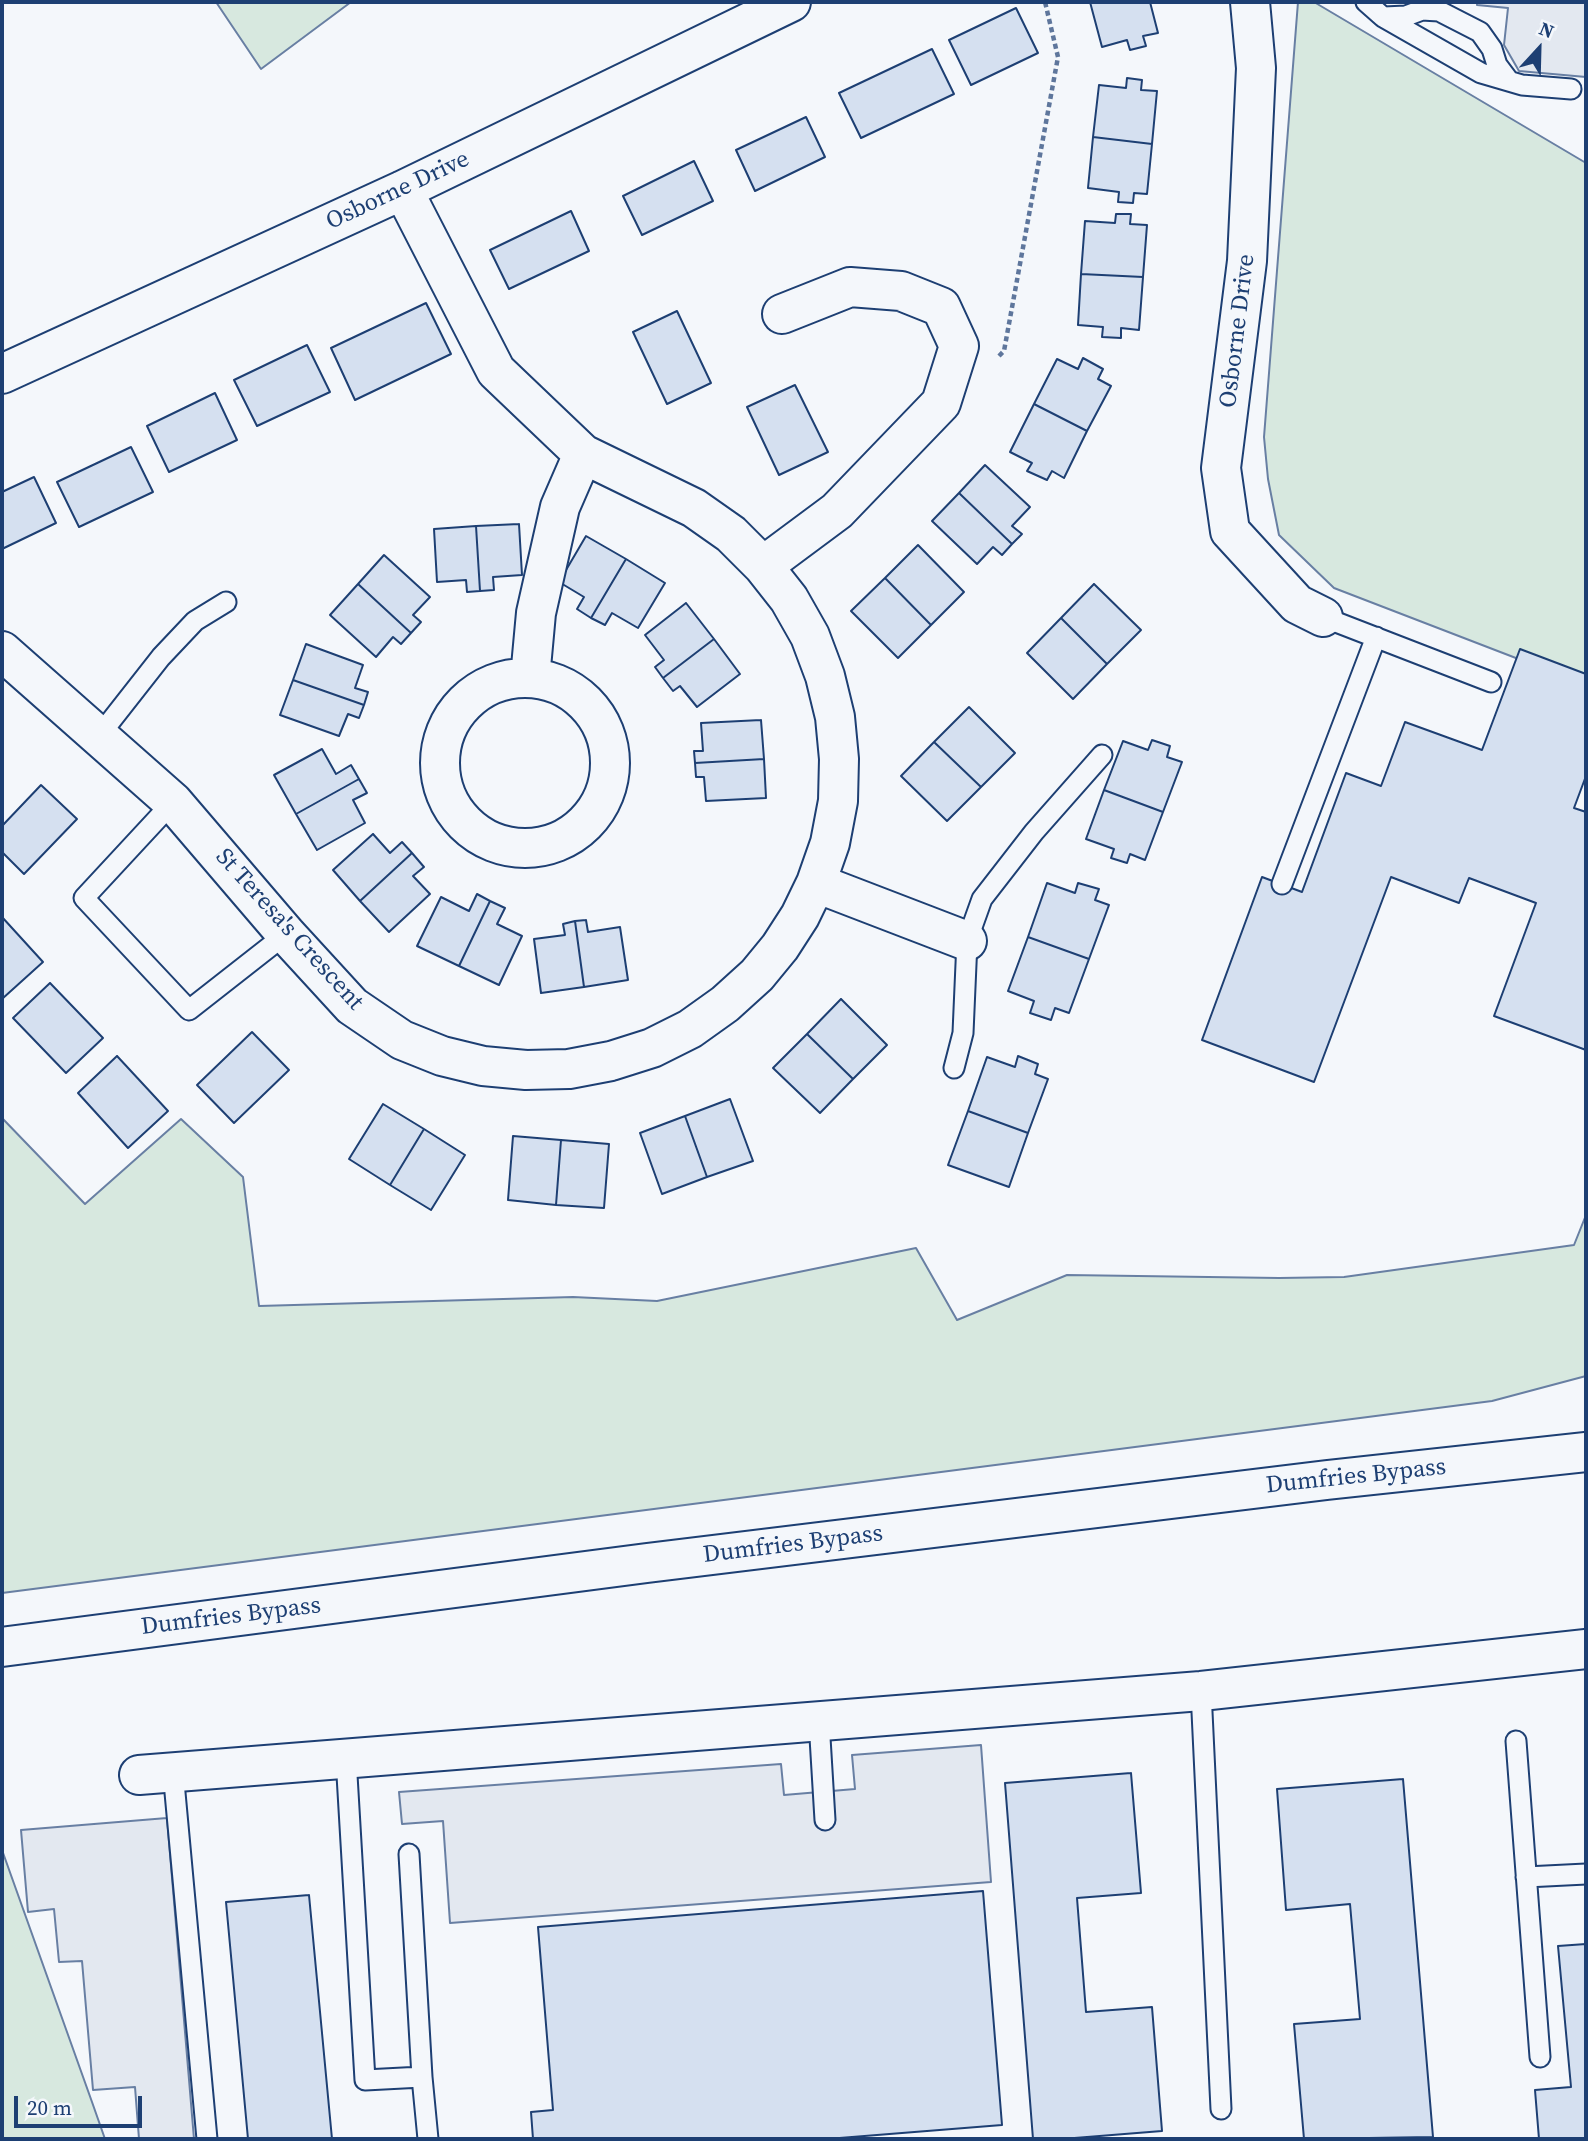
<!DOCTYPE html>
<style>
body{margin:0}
#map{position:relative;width:1588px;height:2141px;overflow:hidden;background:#f4f7fb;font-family:"Source Serif 4",serif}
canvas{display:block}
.frame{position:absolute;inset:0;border:4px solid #1d3f73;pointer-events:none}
.north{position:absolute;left:1504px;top:14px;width:70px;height:70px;-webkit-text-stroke:5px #f4f7fb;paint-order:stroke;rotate:22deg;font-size:19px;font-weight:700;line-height:28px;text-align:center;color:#1d3f73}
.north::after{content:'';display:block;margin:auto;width:24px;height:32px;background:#1d3f73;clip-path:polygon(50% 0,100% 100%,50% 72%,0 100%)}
.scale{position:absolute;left:14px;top:2096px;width:128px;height:32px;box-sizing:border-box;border:4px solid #1d3f73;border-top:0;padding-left:9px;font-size:21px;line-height:24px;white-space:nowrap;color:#1d3f73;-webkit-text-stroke:5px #f4f7fb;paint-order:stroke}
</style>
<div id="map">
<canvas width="1588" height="2141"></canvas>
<div class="frame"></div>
<div class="north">N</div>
<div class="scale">20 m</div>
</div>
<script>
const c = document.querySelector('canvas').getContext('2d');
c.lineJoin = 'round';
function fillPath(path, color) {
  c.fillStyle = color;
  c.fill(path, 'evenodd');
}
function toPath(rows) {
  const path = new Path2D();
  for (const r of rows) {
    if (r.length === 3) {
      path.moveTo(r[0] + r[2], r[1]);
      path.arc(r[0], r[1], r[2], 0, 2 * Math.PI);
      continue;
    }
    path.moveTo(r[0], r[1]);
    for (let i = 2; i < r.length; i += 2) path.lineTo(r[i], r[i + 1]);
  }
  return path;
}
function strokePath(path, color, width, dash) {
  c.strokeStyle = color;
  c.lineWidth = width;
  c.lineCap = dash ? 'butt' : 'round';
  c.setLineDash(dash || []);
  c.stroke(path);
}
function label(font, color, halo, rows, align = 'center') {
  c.font = font + ' "Source Serif 4",serif';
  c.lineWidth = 5;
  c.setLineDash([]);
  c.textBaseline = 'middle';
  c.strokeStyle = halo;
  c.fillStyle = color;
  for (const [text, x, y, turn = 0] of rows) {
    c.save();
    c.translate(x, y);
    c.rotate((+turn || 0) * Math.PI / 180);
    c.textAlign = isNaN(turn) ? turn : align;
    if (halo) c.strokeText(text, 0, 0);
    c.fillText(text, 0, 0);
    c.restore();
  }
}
const green = toPath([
 [216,2,351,2,261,69,216,2],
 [1298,2,1314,2,1586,163,1586,685,1334,588,1279,535,1268,479,1264,437,1298,2],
 [2,1118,85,1204,181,1119,243,1177,259,1306,573,1297,657,1301,916,1248,957,1320,1067,1275,1279,1278,1344,1277,1574,1245,1586,1215,1586,1376,1492,1401,2,1593,2,1118],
 [2,1850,92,2102,105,2139,2,2139,2,1850]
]);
fillPath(green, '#d7e8df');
strokePath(green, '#687fa3', 2);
const parking = toPath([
 [1477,2,1586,2,1586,77,1519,71,1504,45,1508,8,1477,5,1477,2],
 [981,1745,991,1882,450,1923,443,1821,402,1824,399,1792,781,1764,784,1795,855,1789,852,1755,981,1745],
 [167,1818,194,2139,139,2139,135,2087,93,2090,82,1961,59,1962,54,1909,28,1912,21,1830,167,1818]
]);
fillPath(parking, '#e3e8f0');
strokePath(parking, '#687fa3', 2);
const building = toPath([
 [1090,2,1150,2,1158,33,1143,36,1146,46,1130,50,1127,40,1102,47,1090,2],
 [1016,8,1038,53,971,85,949,40,1016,8],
 [932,49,954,94,861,138,839,93,932,49],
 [1127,78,1142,80,1141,90,1157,91,1152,144,1093,137,1099,85,1126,88,1127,78],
 [806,117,825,157,755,191,736,150,806,117],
 [1093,137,1152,144,1147,194,1134,193,1133,203,1118,202,1119,192,1088,188,1093,137],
 [694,161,713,201,642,235,623,196,694,161],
 [571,211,589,251,509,289,490,250,571,211],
 [1116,214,1131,214,1130,224,1147,225,1143,277,1081,274,1085,221,1115,223,1116,214],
 [1081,274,1143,277,1139,330,1121,328,1121,338,1102,337,1103,327,1078,325,1081,274],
 [426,303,451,354,355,400,331,348,426,303],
 [677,311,711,383,667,404,633,332,677,311],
 [307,345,330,392,257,426,234,380,307,345],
 [1083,358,1103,369,1098,379,1111,386,1087,431,1034,404,1057,359,1078,369,1083,358],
 [795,385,828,452,779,475,747,407,795,385],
 [215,393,237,440,169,472,147,426,215,393],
 [1034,404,1087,431,1064,478,1052,471,1047,480,1027,471,1032,463,1010,452,1034,404],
 [131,447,153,492,79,527,57,482,131,447],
 [985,465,1030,507,1012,526,1022,534,1012,544,959,493,985,465],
 [34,477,56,523,2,549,2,492,34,477],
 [959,493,1012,544,1002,555,993,547,977,564,932,521,959,493],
 [519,524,522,575,493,577,494,590,480,591,476,526,519,524],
 [476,526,480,591,467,592,466,580,437,582,434,529,476,526],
 [586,536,626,559,591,618,577,609,584,597,559,582,586,536],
 [918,545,964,592,931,625,885,578,918,545],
 [384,555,430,597,413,615,421,622,411,633,358,584,384,555],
 [626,559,665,583,638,628,612,613,605,625,591,618,626,559],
 [885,578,931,625,898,658,851,611,885,578],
 [358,584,411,633,401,644,393,637,376,657,330,615,358,584],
 [1094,584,1141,630,1107,664,1061,618,1094,584],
 [686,603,714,639,663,678,655,667,664,660,645,635,686,603],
 [1061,618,1107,664,1073,699,1027,653,1061,618],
 [714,639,740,674,697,707,680,686,673,691,663,678,714,639],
 [306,644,363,665,355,688,368,692,364,705,293,680,306,644],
 [1520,649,1586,674,1586,776,1574,808,1586,812,1586,1050,1494,1016,1536,903,1469,878,1459,903,1391,877,1314,1082,1202,1040,1262,877,1302,892,1346,773,1381,786,1405,722,1482,750,1520,649],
 [293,680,364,705,359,718,348,714,339,736,280,715,293,680],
 [969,707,1015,753,981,787,934,742,969,707],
 [761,720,764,759,695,763,694,751,703,751,701,723,761,720],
 [1152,740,1170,746,1167,757,1182,762,1163,812,1104,790,1123,741,1148,750,1152,740],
 [934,742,981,787,947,821,901,776,934,742],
 [322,749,336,774,351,765,359,779,296,814,274,775,322,749],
 [764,759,766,798,706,801,704,777,696,777,695,763,764,759],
 [359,779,367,793,353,800,365,823,317,850,296,814,359,779],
 [41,785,77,819,24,874,2,852,2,826,41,785],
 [1104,790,1163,812,1145,860,1130,854,1127,863,1111,858,1114,849,1086,839,1104,790],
 [373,834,390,853,402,842,412,853,360,901,333,870,373,834],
 [412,853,424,867,413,876,430,894,389,932,360,901,412,853],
 [1047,883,1075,893,1078,883,1099,889,1095,900,1109,905,1089,959,1028,937,1047,883],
 [477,894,490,901,459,966,417,946,441,897,469,911,477,894],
 [490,901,505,908,497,924,522,936,499,985,459,966,490,901],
 [2,917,43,962,2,999,2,917],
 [586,920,588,932,620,927,628,980,584,987,575,921,586,920],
 [575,921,584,987,541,993,534,939,565,935,563,924,575,921],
 [1028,937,1089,959,1069,1013,1055,1008,1051,1020,1030,1013,1034,1001,1008,991,1028,937],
 [50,983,103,1038,66,1073,13,1018,50,983],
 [841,999,887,1045,853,1079,807,1034,841,999],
 [252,1032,289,1070,234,1123,197,1085,252,1032],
 [807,1034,853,1079,820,1113,773,1068,807,1034],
 [117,1056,168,1111,128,1148,78,1093,117,1056],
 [1018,1056,1038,1064,1035,1074,1048,1079,1028,1133,968,1111,987,1057,1015,1067,1018,1056],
 [730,1099,753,1161,707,1177,685,1116,730,1099],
 [383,1104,424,1129,390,1185,349,1159,383,1104],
 [968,1111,1028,1133,1009,1187,948,1165,968,1111],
 [685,1116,707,1177,662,1194,640,1133,685,1116],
 [424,1129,465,1155,431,1210,390,1185,424,1129],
 [513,1136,561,1140,556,1205,508,1200,513,1136],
 [561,1140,609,1144,604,1208,556,1205,561,1140],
 [1131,1773,1141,1893,1077,1898,1086,2012,1152,2007,1162,2131,1062,2139,1033,2139,1005,1783,1131,1773],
 [1403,1779,1433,2137,1304,2139,1294,2024,1360,2019,1350,1904,1286,1910,1277,1789,1403,1779],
 [983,1891,1002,2125,827,2139,533,2139,531,2112,553,2110,538,1927,983,1891],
 [309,1895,332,2139,248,2139,226,1902,309,1895],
 [1586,1944,1586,2139,1539,2139,1535,2090,1571,2087,1558,1946,1586,1944]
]);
fillPath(building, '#d5e0f0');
strokePath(building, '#1d3f73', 2);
const lane = toPath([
 [1366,2,1383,17,1481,73,1522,85,1571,89],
 [1384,17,1406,16,1422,10,1439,11,1480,32,1492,49,1497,65,1509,81],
 [1323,617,1491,682],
 [99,736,161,657,195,621,226,602],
 [173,802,84,898,189,1010,286,934],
 [1282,884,1376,637],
 [954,1068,963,1033,967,941,982,899,1034,832,1102,755],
 [1201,1691,1221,2109],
 [819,1721,825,1820],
 [1516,1741,1540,2057],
 [346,1758,365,2080,422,2077,409,1854],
 [173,1771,207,2139],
 [1526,1877,1586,1874],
 [422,2077,428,2139]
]);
const street = toPath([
 [1250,2,1256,68,1247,261,1221,468,1230,531,1297,604,1323,617],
 [2,374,403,190,791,2],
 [763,566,837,511,941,403,959,346,941,307,901,291,850,287,782,314],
 [2,651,173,802,286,934,352,1006,402,1040,442,1056,483,1066,526,1070,569,1069,611,1061,652,1048,690,1029,725,1004,757,975,780,947,800,916,816,883,830,843,838,801,839,759,835,717,825,676,810,636,789,599,763,566,731,534,694,508,583,454,496,371,403,190],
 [530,678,536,613,560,507,583,454],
 [525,763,85],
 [816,883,967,941],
 [139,1775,1201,1691,1586,1649]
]);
const highway = toPath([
 [2,1647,647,1563,1327,1480,1586,1452]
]);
strokePath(lane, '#1d3f73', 23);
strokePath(street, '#1d3f73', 42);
strokePath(highway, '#1d3f73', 42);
strokePath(toPath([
 [999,356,1004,351,1058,57,1045,2]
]), '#5e769c', 4.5, [5, 3.5]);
strokePath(lane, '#f4f7fb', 19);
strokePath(street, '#f4f7fb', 38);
strokePath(highway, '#f4f7fb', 38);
label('24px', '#1d3f73', '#f4f7fb', [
 ["Osborne Drive",398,191,-25],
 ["Osborne Drive",1238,331,-83],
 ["St Teresa's Crescent",289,930,48],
 ["Dumfries Bypass",1356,1477,-6],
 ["Dumfries Bypass",793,1545,-7],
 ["Dumfries Bypass",231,1617,-7]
]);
</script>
